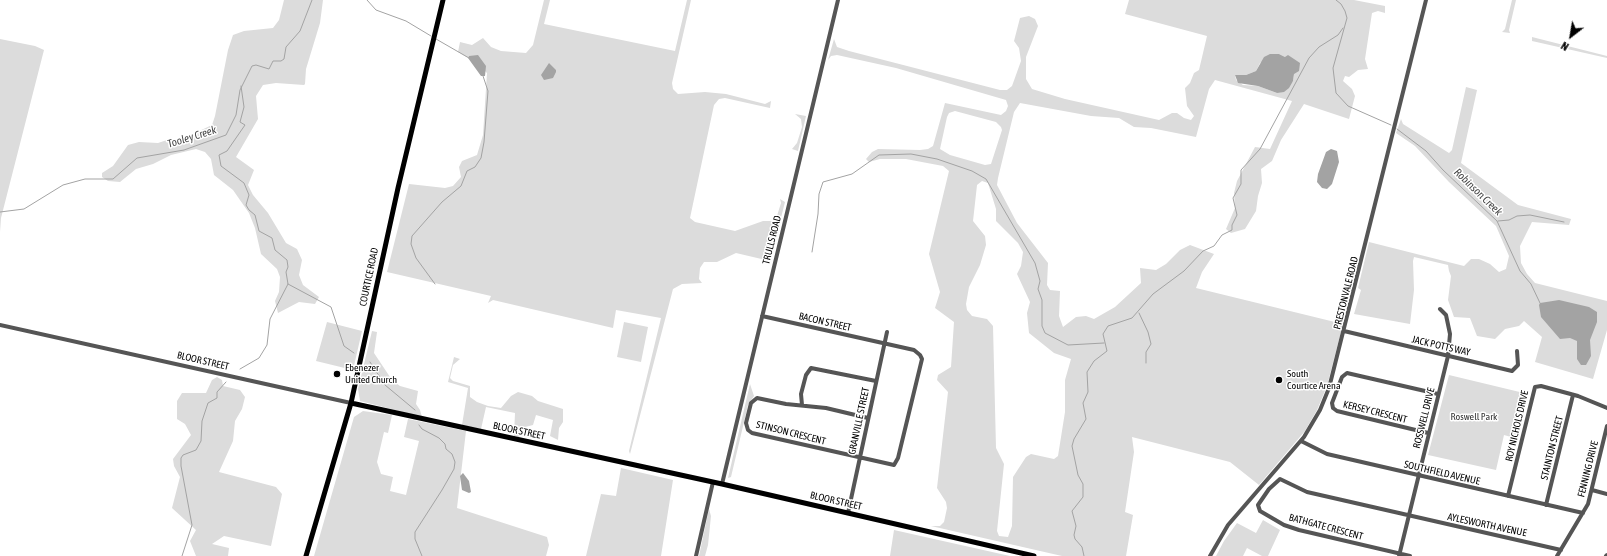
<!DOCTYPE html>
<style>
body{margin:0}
#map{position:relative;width:1607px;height:556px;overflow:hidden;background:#fff;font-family:"Asap Condensed",sans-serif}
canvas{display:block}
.north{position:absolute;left:1551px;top:16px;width:40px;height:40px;-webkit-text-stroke:3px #fff;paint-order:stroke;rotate:211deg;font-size:11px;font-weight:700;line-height:16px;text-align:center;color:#000}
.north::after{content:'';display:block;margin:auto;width:14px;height:18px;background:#000;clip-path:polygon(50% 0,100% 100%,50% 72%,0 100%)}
</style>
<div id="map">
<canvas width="1607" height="556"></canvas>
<div class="north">N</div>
</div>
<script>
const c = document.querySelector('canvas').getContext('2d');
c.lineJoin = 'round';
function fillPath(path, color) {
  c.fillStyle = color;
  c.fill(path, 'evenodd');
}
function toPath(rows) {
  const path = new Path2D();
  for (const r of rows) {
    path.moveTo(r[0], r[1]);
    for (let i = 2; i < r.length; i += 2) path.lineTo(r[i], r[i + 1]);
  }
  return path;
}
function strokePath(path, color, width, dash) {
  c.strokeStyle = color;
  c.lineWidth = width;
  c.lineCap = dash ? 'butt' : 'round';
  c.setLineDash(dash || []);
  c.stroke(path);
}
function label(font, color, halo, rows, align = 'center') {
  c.font = font + ' "Asap Condensed",sans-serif';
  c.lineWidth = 3;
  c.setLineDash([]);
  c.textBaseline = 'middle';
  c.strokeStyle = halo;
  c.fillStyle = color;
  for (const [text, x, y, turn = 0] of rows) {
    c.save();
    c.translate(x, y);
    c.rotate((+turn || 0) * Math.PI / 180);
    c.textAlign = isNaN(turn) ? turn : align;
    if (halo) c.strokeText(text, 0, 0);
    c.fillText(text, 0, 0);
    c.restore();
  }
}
fillPath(toPath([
 [284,0,323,0,320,23,306,69,305,84,304,85,276,83,263,85,256,96,258,119,236,157,254,170,248,185,253,195,268,213,286,243,297,249,302,260,299,275,303,285,319,297,315,304,299,302,278,313,275,301,279,292,280,277,277,269,261,254,255,228,249,213,233,190,214,175,211,159,205,152,196,149,171,155,153,164,136,169,120,182,108,181,102,177,102,173,113,166,128,145,139,142,158,143,167,140,189,138,195,133,212,125,215,116,228,50,233,35,244,31,273,28,279,20],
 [544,0,550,0,544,24,675,51,687,0,691,0,672,83,673,89,678,94,705,92,726,94,765,104,771,101,770,108,725,98,719,99,714,105,690,218,695,222,735,231,763,221,774,221,776,219,781,203,780,199,785,202,770,261,736,253,717,262,704,262,700,268,699,279,702,283,682,284,673,289,630,454,629,451,661,318,616,310,613,328,493,300,488,303,491,296,387,272,409,184,445,188,453,186,461,177,459,167,462,161,477,155,483,135,487,73,469,56,468,58,458,52,460,42,472,45,483,38,491,47,501,51,526,53,533,45],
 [1129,0,1354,0,1385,6,1385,13,1378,11,1372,13,1365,59,1368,69,1358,70,1349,77,1345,76,1343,81,1352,89,1355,96,1349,119,1304,104,1281,140,1272,161,1261,169,1262,183,1258,196,1256,211,1245,229,1231,233,1226,229,1235,208,1234,193,1237,181,1255,147,1270,149,1292,101,1215,80,1209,89,1196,137,1151,128,1134,127,1119,118,1091,116,1020,103,1014,112,998,178,997,185,1017,223,1048,263,1047,285,1050,290,1060,291,1059,316,1063,327,1076,317,1086,316,1094,319,1115,307,1141,283,1140,268,1156,270,1166,264,1180,250,1190,245,1214,254,1202,272,1196,288,1343,324,1327,386,1317,410,1305,431,1259,485,1230,462,1132,437,1134,452,1125,512,1133,515,1126,556,1062,556,931,526,940,526,944,522,947,508,946,502,937,488,948,392,937,380,938,375,951,367,954,322,935,308,940,292,929,254,949,171,943,166,906,159,880,159,869,162,866,159,872,152,878,149,920,150,928,149,933,146,945,103,1001,115,1006,111,1008,106,1006,100,896,68,837,55,831,56,828,60,834,39,837,47,849,51,1000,90,1007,90,1012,86,1021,61,1019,48,1014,41,1020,18,1029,16,1035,19,1038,26,1026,57,1026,79,1032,89,1065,99,1159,120,1172,113,1177,113,1184,118,1191,120,1194,116,1187,106,1185,88,1190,83,1194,73,1199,70,1207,36,1125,14],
 [1279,54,1285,57,1294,74,1293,81,1277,93,1258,86,1243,85,1236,80,1235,75,1246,75,1256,71,1260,63],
 [955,111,996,122,1001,127,1002,130,991,164,985,165,950,155,940,149,947,117,949,113],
 [982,181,988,183,996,209,996,221,1018,243,1023,252,1021,266,1017,274,1030,302,1027,313,1029,333,1054,353,1071,359,1065,380,1065,412,1058,456,1054,459,1031,454,1026,457,1013,477,1012,526,1008,537,999,536,997,531,1004,464,996,448,993,326,987,319,972,316,967,310,966,304,969,287,980,265,986,245,985,236,973,221,977,185],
 [1512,0,1516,0,1509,30,1510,33,1502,32,1505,29],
 [1532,37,1607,56,1607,58,1532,41],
 [0,39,35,46,44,50,1,218,0,232],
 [1466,87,1477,90,1461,163,1518,205,1571,219,1569,225,1532,222,1520,246,1521,263,1527,274,1535,283,1607,301,1607,330,1593,379,1535,362,1542,337,1524,321,1519,326,1505,329,1495,339,1477,336,1470,318,1454,317,1448,300,1451,276,1449,271,1448,265,1414,257,1413,261,1414,290,1410,324,1354,314,1361,290,1358,288,1369,242,1464,266,1471,259,1479,259,1490,264,1499,272,1506,269,1509,256,1496,226,1449,182,1415,146,1396,133,1401,119,1403,124,1449,153,1452,150],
 [795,114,806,116,798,151,792,149,797,143,802,127,801,119],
 [327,322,362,331,353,370,316,361],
 [624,322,648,327,641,362,617,357],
 [372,331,377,332,374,353,392,380,400,386,418,391,416,404,420,410,422,417,360,401,358,389],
 [454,357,460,359,453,365,450,378,453,381,470,386,470,397,477,402,488,406,501,408,511,396,518,392,532,396,538,401,563,409,563,422,559,428,558,440,550,436,553,420,536,415,533,425,525,427,519,437,514,436,515,413,486,407,481,429,462,425,468,388,448,382],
 [1449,375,1528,394,1518,439,1504,435,1496,470,1428,455],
 [217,377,222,380,223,386,240,390,245,397,242,409,235,421,233,441,219,472,276,487,282,494,271,546,224,536,212,544,229,548,228,556,196,556,190,541,196,530,172,508,180,477,174,466,173,459,191,435,185,424,177,419,177,401,182,393,206,393,212,380],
 [750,384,754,396,748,405,731,477,728,478],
 [363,411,392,415,388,433,384,432,377,462,381,474,393,477,390,491,406,495,419,441,404,437,408,419,466,431,457,508,547,537,549,545,546,556,314,556,354,417],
 [621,468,673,480,661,556,586,556,601,494,616,496],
 [709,509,711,516,708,545,705,556,699,556],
 [1263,520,1280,530,1268,556,1262,556,1247,548,1243,556,1216,556,1224,541,1237,523,1256,533],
 [894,530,934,539,1010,556,890,556]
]), '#dcdcdc');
fillPath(toPath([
 [1270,54,1279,54,1285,57,1288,55,1300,63,1299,71,1294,74,1293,81,1289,88,1284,92,1277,93,1258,86,1238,83,1235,75,1246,75,1256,71,1264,57],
 [478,55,486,66,485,76,481,76,468,58,469,56],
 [549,63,556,70,556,72,553,78,544,80,541,75],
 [1331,149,1337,151,1339,162,1332,184,1327,189,1322,188,1317,182,1318,174,1326,152],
 [1559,300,1589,307,1597,312,1597,322,1590,340,1591,356,1586,365,1581,365,1577,359,1577,341,1570,338,1560,339,1541,317,1539,305,1540,303],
 [463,473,469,481,471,492,469,493,462,490,460,476]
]), '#a3a3a3');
strokePath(toPath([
 [367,0,376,10,406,21,431,36],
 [1336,0,1341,4,1345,11,1347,18,1333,68,1336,93,1348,106,1391,125],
 [436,39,469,58],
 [1397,129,1426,151,1443,170,1497,221,1520,271,1531,284,1540,303],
 [0,212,24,209,63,185,85,179,113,179,137,158,184,150,226,135,236,115,240,90,252,66,256,65,269,69,273,61,281,61,284,59,286,47,300,31,312,0],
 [1498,221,1509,220,1517,216,1530,215,1564,222],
 [812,252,818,214,819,194,823,182,852,174,879,155,911,154,937,159,972,171,986,179,1035,263,1040,281,1038,289,1042,300,1042,326,1045,333,1068,345,1104,343],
 [288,284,331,307,344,346,354,353],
 [435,284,416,258,411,244,412,236,442,202,461,186,467,171,475,167,481,158,484,142,488,91,483,76],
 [1139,313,1148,332,1151,344,1146,352,1146,363],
 [370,362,385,385,415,410],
 [240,369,259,358,267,345,270,319,288,284,286,272,288,267,287,260,275,250,272,238,259,231,255,215,249,210,246,205,249,195,244,183,221,166,219,155,227,151,245,125,240,122,244,107,241,86],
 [419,425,422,429,439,438,445,444,446,449,452,454,455,462,454,469,442,490,415,532,415,539,422,556],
 [182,556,192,525,181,466,181,458,183,455,196,450,201,441,202,421,208,403,217,398,217,392,226,382],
 [1084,556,1082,547,1075,539,1074,535,1076,526,1072,511,1083,497,1083,484,1078,475,1072,446,1074,439,1086,419,1083,403,1088,392,1087,372,1094,361,1107,351,1103,334,1108,326,1132,318,1153,294,1184,271,1203,251,1214,246,1222,235,1232,230,1232,225,1237,215,1233,198,1241,184,1241,170,1260,149,1309,58,1319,47,1338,35,1343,28]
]), '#a3a3a3', 1);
strokePath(toPath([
 [762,316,914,350,920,355,922,359,898,458,894,465,752,433,748,430,746,423,751,403,757,398,786,404,826,408,868,418],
 [0,325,351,403],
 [1344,331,1512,371,1518,365,1517,351],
 [802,405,801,394,806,375,811,368,876,381],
 [1428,433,1337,411,1333,408,1332,403,1342,377,1347,373,1438,394],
 [1301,441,1327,454,1583,513],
 [722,484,838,0],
 [1592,490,1607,494],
 [1508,496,1535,387,1541,386,1578,396,1607,408],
 [1546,505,1573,395],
 [848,513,887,332],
 [696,556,713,482],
 [1210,556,1228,525,1304,437,1320,410,1329,388,1426,0],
 [1399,556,1448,356,1450,334,1446,315,1440,309],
 [1410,556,1299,530,1284,525,1260,511,1258,505,1269,489,1280,479,1307,492,1561,550],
 [1557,556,1588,504,1607,426],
 [1606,556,1607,555]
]), '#555', 4);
strokePath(toPath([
 [351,403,722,484,1034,556],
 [306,556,351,403,398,188,443,0]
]), '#000', 5);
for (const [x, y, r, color] of [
 [337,374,4,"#000"],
 [1279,380,4,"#000"]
]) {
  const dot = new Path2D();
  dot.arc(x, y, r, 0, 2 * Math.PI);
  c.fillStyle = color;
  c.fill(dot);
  strokePath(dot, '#fff', 1.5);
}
label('10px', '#000', '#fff', [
 ["TRULLS ROAD",772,240,-76],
 ["COURTICE ROAD",369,277,-78],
 ["PRESTONVALE ROAD",1346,293,-76],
 ["BACON STREET",825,322,13],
 ["JACK POTTS WAY",1441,346,13],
 ["BLOOR STREET",203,361,13],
 ["KERSEY CRESCENT",1375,412,14],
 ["ROSSWELL DRIVE",1424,418,-76],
 ["GRANVILLE STREET",859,421,-78],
 ["ROY NICHOLS DRIVE",1517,426,-77],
 ["BLOOR STREET",519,431,12],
 ["STINSON CRESCENT",791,433,14],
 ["STAINTON STREET",1552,448,-76],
 ["FENNING DRIVE",1588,469,-76],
 ["SOUTHFIELD AVENUE",1442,473,13],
 ["BLOOR STREET",836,501,13],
 ["AYLESWORTH AVENUE",1487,525,12],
 ["BATHGATE CRESCENT",1326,527,15]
]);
label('10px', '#000', '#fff', [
 ["Ebenezer",345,368],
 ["United Church",345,380],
 ["South",1287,374],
 ["Courtice Arena",1287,386]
], 'left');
label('10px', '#333', '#fff', [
 ["Roswell Park",1474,417]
]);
label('italic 11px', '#444', '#fff', [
 ["Tooley Creek",192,137,-17],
 ["Robinson Creek",1478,192,44]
]);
</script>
